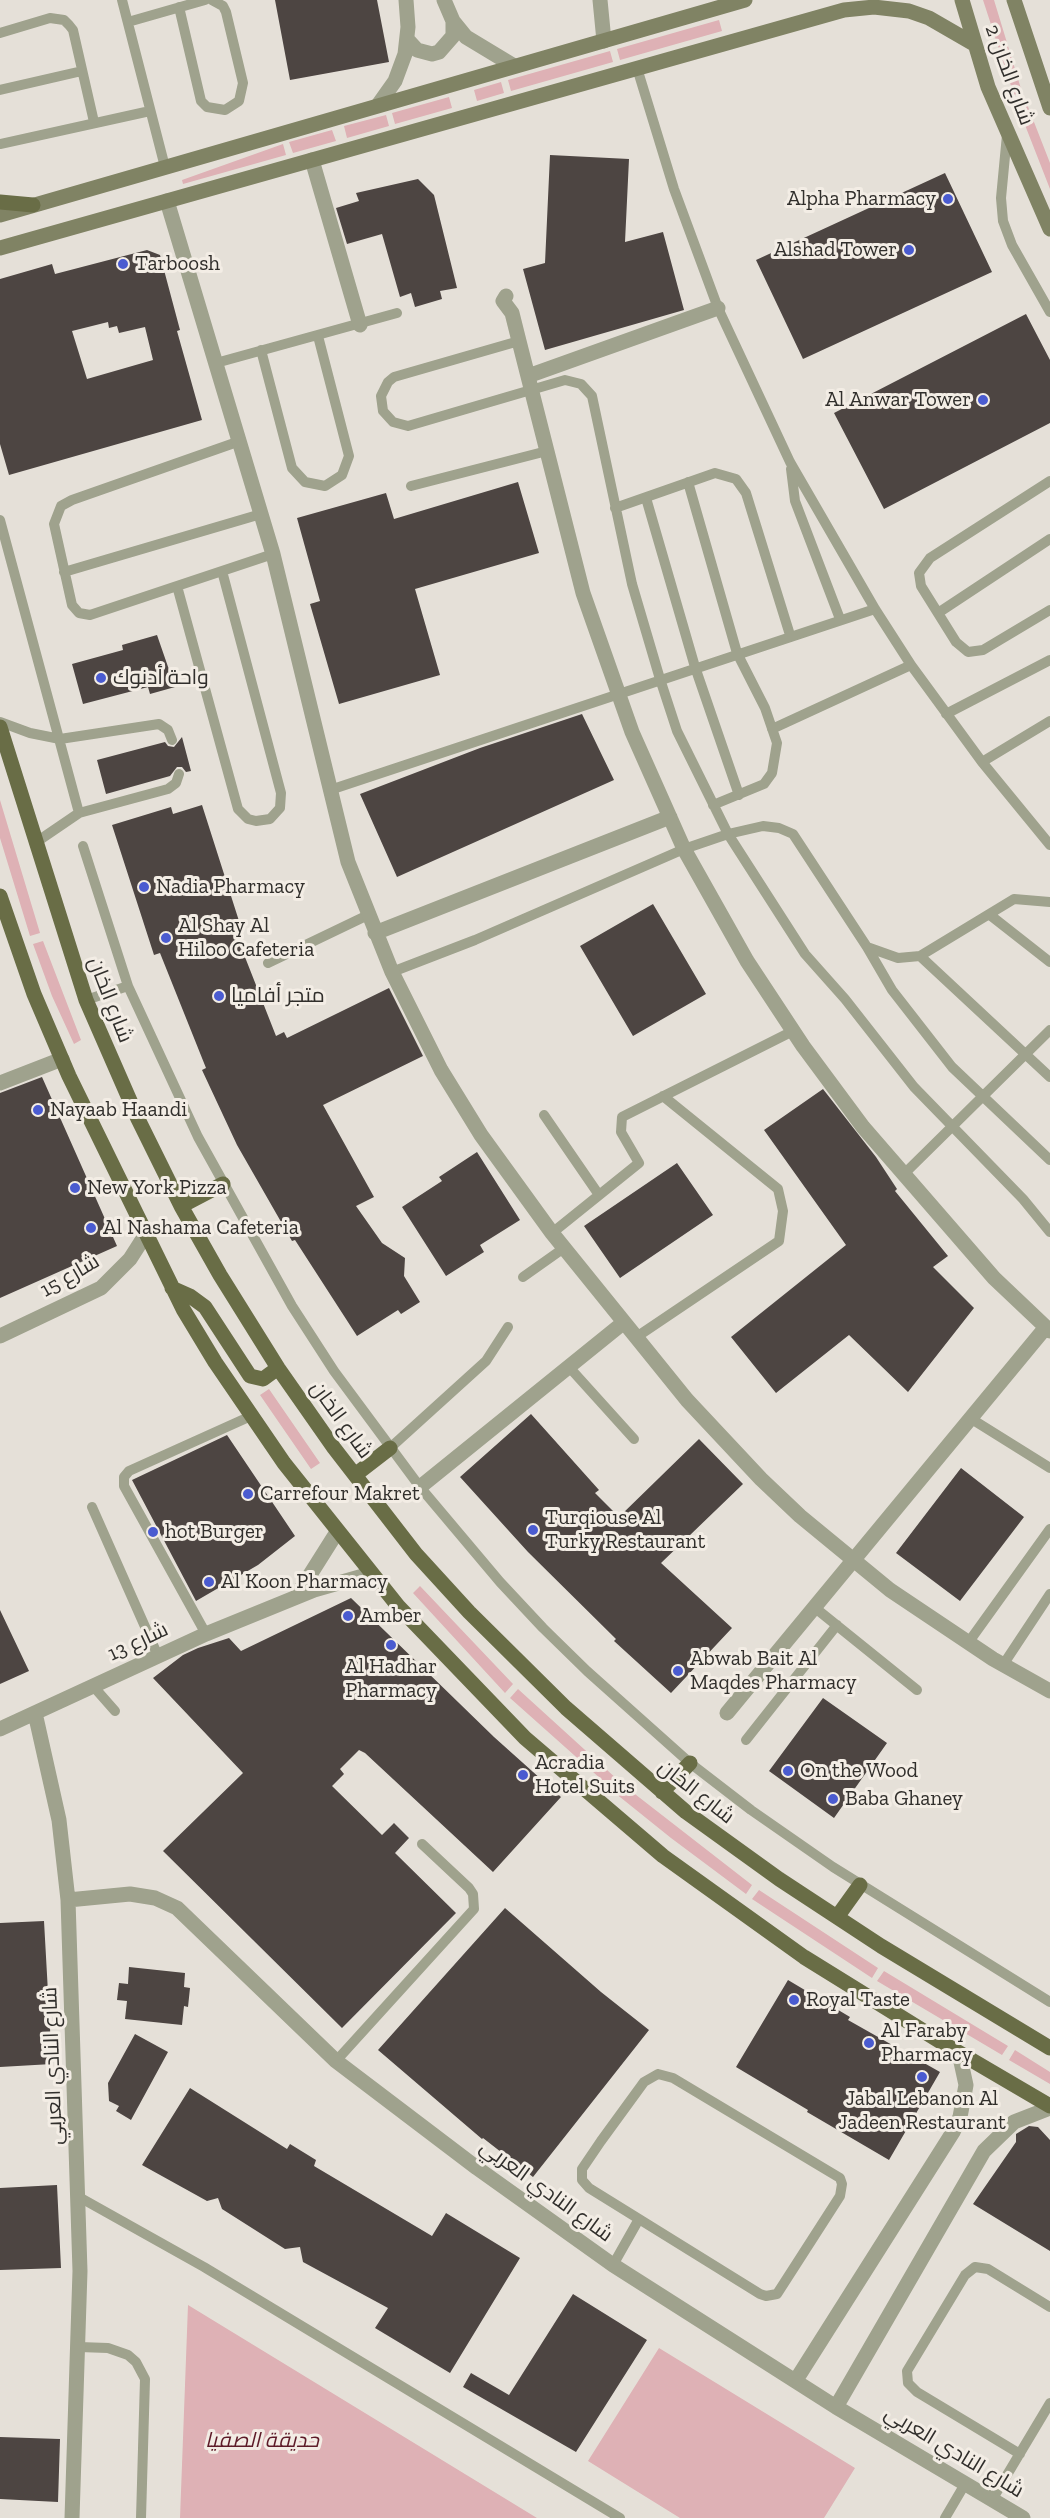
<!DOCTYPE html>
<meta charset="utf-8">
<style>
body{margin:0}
canvas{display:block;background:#e5e0d8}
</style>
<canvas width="1050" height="2518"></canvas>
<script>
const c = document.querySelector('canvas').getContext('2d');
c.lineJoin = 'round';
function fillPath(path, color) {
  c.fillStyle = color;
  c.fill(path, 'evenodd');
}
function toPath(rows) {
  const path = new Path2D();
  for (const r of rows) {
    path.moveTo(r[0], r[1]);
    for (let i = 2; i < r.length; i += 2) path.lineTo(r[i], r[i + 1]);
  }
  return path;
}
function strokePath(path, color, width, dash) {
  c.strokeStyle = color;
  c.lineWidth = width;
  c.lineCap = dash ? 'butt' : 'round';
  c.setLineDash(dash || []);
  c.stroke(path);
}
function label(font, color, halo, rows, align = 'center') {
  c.font = font + ' "Zilla Slab",Cairo,serif';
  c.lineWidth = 6;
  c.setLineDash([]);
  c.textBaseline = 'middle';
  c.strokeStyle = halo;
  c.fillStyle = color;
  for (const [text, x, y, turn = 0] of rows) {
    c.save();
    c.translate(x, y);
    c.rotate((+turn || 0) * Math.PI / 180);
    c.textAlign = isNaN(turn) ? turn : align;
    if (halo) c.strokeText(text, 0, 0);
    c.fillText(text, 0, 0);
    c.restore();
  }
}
fillPath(toPath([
 [983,0,994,0,1022,92,1014,95],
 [719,20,722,31,620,60,617,49],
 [610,51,613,62,511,91,508,80],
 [501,82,504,93,477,101,474,90],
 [449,97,452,108,395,124,392,113],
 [1025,99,1050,163,1050,189,1016,102],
 [386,115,389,126,347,138,344,126],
 [332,130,336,141,293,153,289,142],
 [283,144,286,155,183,184,182,180],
 [0,800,40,933,30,936,0,838],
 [43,941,81,1040,74,1044,52,996,33,944],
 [269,1389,320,1463,311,1469,260,1395],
 [420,1586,513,1684,505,1693,413,1593],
 [518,1689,618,1780,611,1788,510,1698],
 [622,1784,752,1885,746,1894,671,1838,615,1793],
 [759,1890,878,1968,872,1978,752,1899],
 [884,1971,1008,2046,1002,2055,877,1981],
 [1015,2050,1050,2072,1050,2084,1009,2060],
 [188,2305,537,2518,180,2518],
 [659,2348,855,2468,824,2518,680,2518,588,2461]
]), '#deb1b5');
fillPath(toPath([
 [275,0,377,0,389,62,290,80],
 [550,155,629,159,625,242,663,232,684,310,545,350,523,269,545,263],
 [945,173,992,272,803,359,756,260],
 [418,179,434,195,457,288,440,291,442,299,415,307,411,293,400,297,382,234,347,244,336,208,359,201,356,193],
 [147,250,160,255,180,330,177,331,202,420,9,475,0,444,0,279,52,264,55,274],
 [108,322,109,328,117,326,119,333,145,327,153,360,87,379,72,331],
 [1026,314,1050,360,1050,423,884,509,834,413],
 [518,482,539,553,415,589,440,675,339,704,310,604,320,601,297,518,386,493,394,519],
 [157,635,175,687,150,694,148,687,83,704,72,664,123,650,122,645],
 [582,714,614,780,397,877,360,794,480,748],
 [182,737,191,771,186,772,182,767,177,767,170,776,106,794,97,760,165,742,168,746,174,747],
 [202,805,239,921,232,924,276,1036,284,1032,287,1038,389,988,423,1056,323,1105,374,1197,356,1206,382,1243,405,1258,404,1276,420,1302,401,1314,398,1310,357,1336,295,1240,292,1241,237,1145,202,1070,206,1068,160,953,154,955,112,825,171,807,173,814],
 [653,904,706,994,633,1036,580,946],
 [42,1077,117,1246,0,1298,0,1093],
 [823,1089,876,1157,897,1189,895,1191,948,1256,933,1267,974,1308,908,1392,849,1335,776,1393,731,1337,846,1245,764,1130],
 [477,1152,520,1220,480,1245,484,1252,446,1276,402,1207,442,1181,439,1177],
 [677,1163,713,1215,620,1278,584,1226],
 [531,1414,599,1490,595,1493,619,1517,699,1439,743,1484,661,1563,732,1628,671,1693,614,1641,616,1639,528,1552,460,1477],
 [227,1435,295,1536,258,1565,196,1601,132,1480],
 [961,1468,1024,1517,960,1601,896,1553],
 [351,1598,494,1737,561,1797,493,1872,365,1753,359,1750,340,1769,344,1774,332,1786,382,1835,394,1823,409,1838,395,1853,456,1913,342,2028,163,1851,243,1773,153,1678,183,1655,198,1648,229,1638,241,1651],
 [0,1610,29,1671,0,1684],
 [823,1698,887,1743,834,1818,769,1771],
 [505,1908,601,1992,649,2030,533,2177,483,2138,482,2139,378,2050],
 [44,1921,52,2064,0,2067,0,1923],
 [129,1967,185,1973,184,1987,190,1988,188,2007,184,2006,182,2025,125,2019,127,2001,117,2000,119,1983,128,1984],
 [788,1980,850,2017,848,2020,940,2072,889,2160,807,2112,808,2110,736,2067],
 [135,2034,168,2052,131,2120,116,2111,119,2106,109,2101,108,2083],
 [190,2088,287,2149,290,2144,316,2160,314,2166,432,2236,446,2213,520,2258,450,2373,375,2328,388,2308,303,2262,300,2247,285,2249,222,2209,218,2198,207,2201,142,2165],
 [1029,2126,1038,2127,1050,2140,1050,2251,973,2204,1016,2142,1016,2134],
 [57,2185,61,2268,0,2270,0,2188],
 [573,2294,647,2340,576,2452,463,2387,471,2373,509,2395],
 [0,2437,60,2439,58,2502,0,2499]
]), '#4d4542');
strokePath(toPath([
 [122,0,165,167],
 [179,7,201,101,207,107,225,110,239,101,243,83,226,12,223,6,212,0],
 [128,22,205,0],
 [0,33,50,18,64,20,69,25,73,30,94,122],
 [637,68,674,189,718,308,790,462,875,609,911,665,982,762,1050,845],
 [0,90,82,71],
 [1007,135,1001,198,1003,221,1012,245,1050,312],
 [0,144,150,111],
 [519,341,394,377,388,382,381,396,383,411,393,422,408,426,565,380,581,384,592,396,632,584,660,679,677,731,728,834,805,954,845,999,914,1087,1023,1199,1050,1232],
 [261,350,292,468,305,482,325,486,342,475,349,456,318,336],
 [216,363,397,313],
 [240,441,72,500,61,506,54,524,72,605,79,613,90,615,273,554],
 [791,469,795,501,840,619],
 [1050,481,930,558,919,573,921,586,956,642,968,652,983,650,1050,610],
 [688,482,737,653,765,708,777,743,772,773,764,784,713,805],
 [411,486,547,451],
 [646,498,695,667,739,795],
 [615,508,715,473,736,479,746,493,790,635],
 [0,520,79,813],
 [64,572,261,514],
 [177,586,238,809,248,819,256,821,270,819,280,808,281,793,222,571],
 [938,613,1050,539],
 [946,714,1050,660],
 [0,722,30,733,60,739,159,724,168,730,172,740],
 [772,729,911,665],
 [982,762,1050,721],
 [330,790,875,609],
 [35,843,79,813,168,789,176,783,179,774],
 [83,846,128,986,198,1137,292,1306,334,1371,420,1487,500,1582,543,1628,587,1671,690,1763,751,1810,833,1867,1050,2002],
 [990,915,1050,962],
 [867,947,892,990,952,1067,1050,1160],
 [920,956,1050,1077],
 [268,963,368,915],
 [392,972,475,940,684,849,728,834,763,826,779,828,793,834,867,947,898,958,920,956,1014,899,1050,902],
 [86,1000,128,986],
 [544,1115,599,1195],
 [903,1175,1050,1030],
 [552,1233,639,1163,621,1132,622,1117,793,1031],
 [523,1277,564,1248],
 [635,1338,779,1241,783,1211,778,1189,663,1096],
 [569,1367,634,1439],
 [970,1418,1050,1468],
 [390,1448,486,1361,508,1327],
 [92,1507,158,1656],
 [814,1607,917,1690],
 [206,1634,124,1486,124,1477,129,1471,251,1416],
 [968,1643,1050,1529],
 [1003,1665,1050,1594],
 [93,1686,115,1711],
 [746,1740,837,1625],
 [336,2061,474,1909,473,1894,469,1888,422,1844],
 [658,2074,673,2078,840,2178,842,2184,840,2196,777,2294,766,2296,760,2294,589,2188,582,2180,582,2169,601,2141,644,2082,658,2074],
 [79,2197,204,2267,620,2518],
 [613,2265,639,2219],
 [79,2347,108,2348,128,2355,136,2362,145,2379,141,2518],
 [1020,2454,917,2392,908,2383,907,2371,965,2275,975,2267,988,2269,1050,2307],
 [992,2500,1050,2403],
 [945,2518,965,2484]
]), '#9fa28d', 10);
strokePath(toPath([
 [444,0,453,21,466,37,514,66],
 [600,0,604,41],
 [407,39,417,50,432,54,439,52,453,36,453,21],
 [378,105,395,81,405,54,408,27,406,0],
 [312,160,360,325],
 [167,201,273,554,348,862,392,972,441,1070,481,1135,552,1233,687,1400,761,1479,800,1516,890,1590,993,1659,1050,1691],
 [506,296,503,301,512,313,519,341,583,593,632,732,684,849,747,961,803,1046,863,1127,994,1278,1050,1331],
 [528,376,718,308],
 [375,933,670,817],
 [0,1083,62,1059],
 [0,1336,101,1288,130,1259,146,1234],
 [420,1487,623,1323],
 [296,1597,337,1532],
 [35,1713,59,1820,68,1900,80,2271,72,2518],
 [727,1713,1046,1327],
 [0,1729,206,1634,314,1590,370,1574],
 [68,1900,130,1894,155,1898,177,1908,336,2061,477,2168,613,2265,836,2407,1023,2518],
 [796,2380,953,2132,960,2117,966,2085,959,2053],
 [836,2407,984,2151,1014,2122,1050,2108]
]), '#9fa28d', 15);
strokePath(toPath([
 [962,0,988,87,1050,229],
 [1014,0,1050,108],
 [0,215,745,0],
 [0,248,844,10,874,7,909,11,929,18,974,44]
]), '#808364', 15);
strokePath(toPath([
 [0,202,33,205],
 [0,727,86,1000,138,1119,181,1206,220,1275,278,1368,334,1448,416,1554,469,1612,566,1708,686,1812,779,1879,881,1946,1050,2048],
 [0,896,34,994,69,1076,183,1309,215,1362,284,1463,398,1606,525,1738,663,1856,804,1957,946,2045,1050,2106],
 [181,1206,223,1184],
 [172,1288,190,1296,205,1307,250,1376,263,1379,278,1368],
 [355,1475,390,1448],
 [662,1792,690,1763],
 [837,1917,860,1885]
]), '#696d46', 15);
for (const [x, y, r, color] of [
 [948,199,6,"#4a5bd0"],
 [909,250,6,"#4a5bd0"],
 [123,264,6,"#4a5bd0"],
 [983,400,6,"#4a5bd0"],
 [101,678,6,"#4a5bd0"],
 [144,887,6,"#4a5bd0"],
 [166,938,6,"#4a5bd0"],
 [219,996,6,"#4a5bd0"],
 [38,1110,6,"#4a5bd0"],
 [75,1188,6,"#4a5bd0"],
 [91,1228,6,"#4a5bd0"],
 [248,1494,6,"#4a5bd0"],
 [533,1530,6,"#4a5bd0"],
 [153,1532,6,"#4a5bd0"],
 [209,1582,6,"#4a5bd0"],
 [348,1616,6,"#4a5bd0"],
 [391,1645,6,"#4a5bd0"],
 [678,1671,6,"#4a5bd0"],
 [788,1771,6,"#4a5bd0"],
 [523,1775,6,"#4a5bd0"],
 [833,1799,6,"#4a5bd0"],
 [794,2000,6,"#4a5bd0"],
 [869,2043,6,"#4a5bd0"],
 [922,2077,6,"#4a5bd0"]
]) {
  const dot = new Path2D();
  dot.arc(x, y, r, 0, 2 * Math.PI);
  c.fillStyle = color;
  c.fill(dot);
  strokePath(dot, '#f3ede5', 2);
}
label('21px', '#312f2c', '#f3ede5', [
 ["شارع الخان 2",1009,75,70],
 ["شارع الخان",110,1000,69],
 ["شارع 15",70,1276,-30],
 ["شارع الخان",341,1420,54],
 ["شارع 13",138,1642,-25],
 ["شارع الخان",696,1792,38],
 ["شارع النادي العربي",53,2066,-92],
 ["شارع النادي العربي",546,2191,36],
 ["شارع النادي العربي",954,2452,31]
]);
label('21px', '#312f2c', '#f3ede5', [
 ["Alpha Pharmacy",936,199,"right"],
 ["Alshad Tower",897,250,"right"],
 ["Tarboosh",135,264],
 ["Al Anwar Tower",971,400,"right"],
 ["واحة أدنوك",113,678],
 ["Nadia Pharmacy",156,887],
 ["Al Shay Al",178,926],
 ["Hiloo Cafeteria",178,950],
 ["متجر أفاميا",231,996],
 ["Nayaab Haandi",50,1110],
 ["New York Pizza",87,1188],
 ["Al Nashama Cafeteria",103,1228],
 ["Carrefour Makret",260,1494],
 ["Turqiouse Al",545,1518],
 ["Turky Restaurant",545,1542],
 ["hot Burger",165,1532],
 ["Al Koon Pharmacy",221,1582],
 ["Amber",360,1616],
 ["Abwab Bait Al",690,1659],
 ["Maqdes Pharmacy",690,1683],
 ["Al Hadhar",391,1667,"center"],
 ["Pharmacy",391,1691,"center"],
 ["Acradia",535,1763],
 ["Hotel Suits",535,1787],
 ["On the Wood",800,1771],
 ["Baba Ghaney",845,1799],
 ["Royal Taste",806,2000],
 ["Al Faraby",881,2031],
 ["Pharmacy",881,2055],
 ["Jabal Lebanon Al",922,2099,"center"],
 ["Jadeen Restaurant",922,2123,"center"]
], 'left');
label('italic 21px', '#5d1b28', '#f3ede5', [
 ["حديقة الصفيا",262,2441]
]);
</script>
